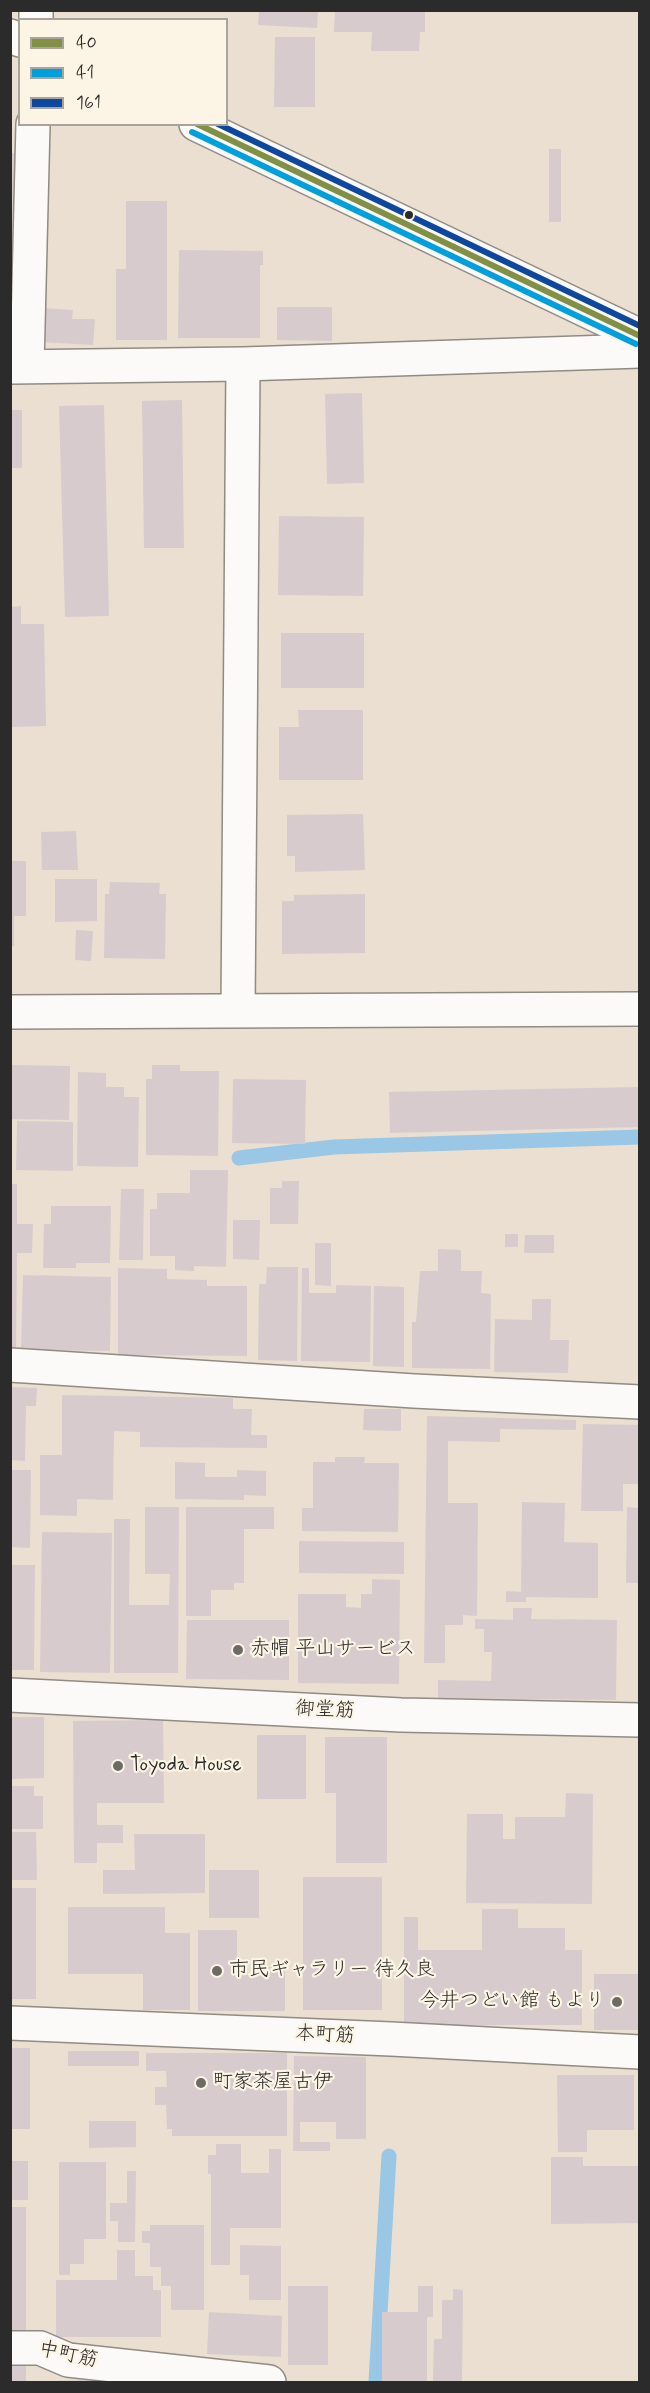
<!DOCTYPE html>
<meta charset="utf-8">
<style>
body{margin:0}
#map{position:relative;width:650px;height:2393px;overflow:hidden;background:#eadfd0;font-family:Mynerve,sans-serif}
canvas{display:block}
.frame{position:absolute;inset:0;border:12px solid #2b2b2b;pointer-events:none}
.legend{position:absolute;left:18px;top:18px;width:210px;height:108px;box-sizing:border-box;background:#fcf5e5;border:2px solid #a8a49b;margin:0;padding:8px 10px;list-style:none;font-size:18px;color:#2b2b2b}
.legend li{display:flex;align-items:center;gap:12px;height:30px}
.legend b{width:30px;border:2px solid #a8a49b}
</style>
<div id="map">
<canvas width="650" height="2393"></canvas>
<div class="frame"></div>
<ul class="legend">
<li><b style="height:8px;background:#829046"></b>40</li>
<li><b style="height:8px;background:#029fdd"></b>41</li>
<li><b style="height:8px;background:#0e479e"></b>161</li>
</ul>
</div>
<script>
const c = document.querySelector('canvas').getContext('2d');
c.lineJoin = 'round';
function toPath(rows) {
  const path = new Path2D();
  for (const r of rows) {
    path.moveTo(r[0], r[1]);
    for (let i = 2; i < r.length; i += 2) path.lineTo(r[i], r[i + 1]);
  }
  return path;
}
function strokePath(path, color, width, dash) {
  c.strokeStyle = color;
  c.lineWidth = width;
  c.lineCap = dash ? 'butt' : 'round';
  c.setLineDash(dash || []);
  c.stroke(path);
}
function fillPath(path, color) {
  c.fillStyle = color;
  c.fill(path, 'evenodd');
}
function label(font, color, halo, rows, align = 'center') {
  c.font = font + ' Mynerve,"Klee One",sans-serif';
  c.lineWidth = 4.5;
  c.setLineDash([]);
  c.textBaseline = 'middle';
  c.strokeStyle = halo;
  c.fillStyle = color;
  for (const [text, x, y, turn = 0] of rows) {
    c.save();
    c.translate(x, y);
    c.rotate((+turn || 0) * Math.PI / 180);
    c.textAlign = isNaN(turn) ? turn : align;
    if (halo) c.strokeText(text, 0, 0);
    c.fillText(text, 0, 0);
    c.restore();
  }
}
strokePath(toPath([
 [239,1158,334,1147,640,1137],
 [376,2382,389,2156]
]), '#99c7e5', 15);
fillPath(toPath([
 [259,10,318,10,317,28,258,25],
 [335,10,425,10,425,32,420,32,419,51,371,51,372,32,334,32],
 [275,37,315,37,315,107,274,107],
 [549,149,561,149,561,222,549,222],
 [10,153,16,153,13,251,10,251],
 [126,201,167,201,167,340,116,340,116,269,126,269],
 [179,250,263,251,263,265,260,265,260,338,178,338],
 [277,307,332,307,332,341,277,340],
 [42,308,73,310,72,319,95,319,93,345,40,342],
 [362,393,364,483,327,484,325,394],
 [182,400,184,548,144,548,142,401],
 [104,405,109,616,65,617,59,406],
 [10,410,22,410,22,468,10,468],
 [279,516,364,517,363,596,278,595],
 [21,606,21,624,44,624,46,726,10,727,10,607],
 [281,633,364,633,364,688,281,688],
 [298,710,363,710,363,780,279,780,279,727,299,727],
 [363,814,365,870,295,872,295,856,287,856,287,815],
 [76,831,78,870,42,870,41,832],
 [10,861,26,861,26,916,14,916,14,946,10,946],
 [55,879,97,879,97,921,55,922],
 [110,882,160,883,159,894,166,894,165,959,104,958,105,894,109,894],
 [365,894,365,953,282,954,282,901,294,901,294,895],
 [76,930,93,931,91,961,75,960],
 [10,1065,70,1066,69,1120,10,1119],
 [152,1065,180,1065,180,1071,219,1071,218,1156,146,1155,146,1079,152,1079],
 [78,1072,106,1073,106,1087,124,1087,124,1097,139,1097,138,1167,77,1166],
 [233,1079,306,1080,305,1144,232,1143],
 [640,1087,640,1127,390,1133,389,1092],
 [17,1121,73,1122,73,1171,16,1170],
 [190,1170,228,1170,226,1267,194,1266,194,1271,175,1270,175,1256,150,1256,150,1209,157,1209,157,1193,190,1193],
 [282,1181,299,1181,298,1224,270,1224,270,1188,282,1188],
 [10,1184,17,1184,17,1224,33,1224,32,1253,17,1253,16,1348,10,1348],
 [121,1189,144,1189,143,1260,119,1260],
 [51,1206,111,1206,110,1263,76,1263,76,1268,43,1268,44,1224,51,1224],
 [233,1220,260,1220,259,1260,233,1259],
 [505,1234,518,1234,518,1247,505,1247],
 [525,1235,554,1235,554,1253,524,1253],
 [315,1243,331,1243,331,1286,315,1285],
 [438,1249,461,1250,461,1271,482,1271,481,1293,491,1294,490,1369,412,1368,412,1322,416,1322,420,1271,438,1271],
 [267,1267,298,1267,297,1361,258,1360,259,1284,266,1284],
 [118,1268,167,1269,167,1279,207,1280,207,1286,247,1286,247,1356,118,1355],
 [302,1268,309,1268,309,1293,336,1293,336,1285,371,1286,370,1362,301,1361],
 [23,1275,111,1277,110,1351,21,1350],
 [374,1286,404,1287,404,1367,373,1366],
 [532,1299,551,1299,550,1340,569,1340,568,1373,494,1372,495,1319,532,1320],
 [10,1387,37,1388,36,1406,26,1406,25,1461,10,1460],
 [62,1395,233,1398,233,1409,252,1409,251,1435,267,1435,267,1448,140,1447,140,1432,114,1431,113,1500,77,1499,77,1516,40,1515,40,1455,62,1455],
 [364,1409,401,1409,401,1431,363,1430],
 [427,1416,576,1420,576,1430,500,1429,500,1442,448,1441,448,1503,478,1503,477,1616,463,1615,463,1625,445,1625,445,1663,424,1663],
 [583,1424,640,1425,640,1484,623,1484,623,1511,581,1511],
 [335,1457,365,1457,364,1463,399,1463,398,1532,302,1531,302,1508,313,1508,313,1462,335,1462],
 [175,1462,205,1463,205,1477,237,1477,237,1470,266,1471,266,1496,244,1495,244,1500,175,1499],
 [10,1470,31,1470,30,1548,10,1547],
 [522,1502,565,1503,564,1542,598,1543,598,1598,526,1597,526,1602,506,1602,506,1591,521,1592],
 [145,1507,179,1507,178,1673,114,1673,114,1519,130,1519,129,1605,169,1605,170,1574,145,1574],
 [186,1507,274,1507,274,1529,244,1529,244,1583,234,1583,234,1590,211,1590,211,1616,186,1616],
 [627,1507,640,1508,640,1583,626,1583],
 [42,1532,112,1533,110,1673,40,1672],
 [299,1541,404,1542,404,1574,299,1573],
 [10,1565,35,1565,34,1670,10,1670],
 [372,1579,400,1580,399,1684,298,1683,298,1594,346,1594,346,1607,361,1608,361,1594,372,1594],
 [513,1608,532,1608,531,1619,617,1620,616,1700,438,1698,438,1680,491,1681,492,1652,484,1652,484,1629,475,1629,475,1619,513,1620],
 [187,1620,289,1620,289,1680,186,1679],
 [10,1717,44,1717,44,1778,10,1779],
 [163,1720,164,1803,97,1803,97,1825,123,1825,123,1843,97,1843,97,1863,74,1863,73,1721],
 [257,1735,306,1735,306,1799,257,1799],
 [325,1737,387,1737,387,1863,336,1863,336,1793,325,1793],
 [10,1786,34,1786,34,1796,43,1796,43,1829,10,1829],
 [566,1793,593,1794,592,1904,466,1903,467,1814,503,1814,503,1839,515,1839,515,1817,565,1817],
 [10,1832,36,1832,37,1880,10,1880],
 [134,1834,205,1834,205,1893,103,1894,103,1870,135,1870],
 [209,1870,259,1870,259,1918,209,1918],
 [303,1877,382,1877,382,2010,303,2010],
 [10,1888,36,1888,36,1999,10,1999],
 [68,1907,165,1907,165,1933,190,1933,190,2010,143,2010,143,1974,68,1974],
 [482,1909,518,1909,518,1928,565,1928,565,1950,582,1950,582,2025,404,2025,404,1917,418,1917,418,1950,482,1950],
 [198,1930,237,1930,237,1975,263,1975,263,1967,285,1967,285,2011,198,2011],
 [594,1974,640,1974,640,2030,594,2030],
 [10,2048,30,2048,30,2129,10,2129],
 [68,2051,139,2051,139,2066,68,2066],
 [146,2053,287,2053,287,2136,172,2136,172,2129,167,2129,166,2105,155,2105,155,2087,167,2087,166,2071,146,2071],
 [294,2056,366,2057,366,2139,336,2139,336,2122,300,2122,300,2142,330,2142,330,2151,293,2151],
 [557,2075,634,2075,634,2130,587,2130,587,2152,558,2152],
 [89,2121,136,2121,136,2147,89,2148],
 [216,2144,241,2144,241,2173,269,2173,269,2149,281,2149,281,2228,230,2228,230,2265,211,2265,211,2174,208,2174,208,2155,216,2155],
 [551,2157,583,2157,583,2166,640,2166,640,2223,551,2224],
 [10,2161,28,2161,28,2200,10,2200],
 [59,2162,106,2162,106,2239,84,2239,84,2264,70,2264,70,2275,59,2275],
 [127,2171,136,2171,135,2242,118,2242,118,2221,110,2221,110,2203,127,2203],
 [10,2207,26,2207,26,2332,10,2332],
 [150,2225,204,2225,204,2310,171,2310,171,2286,161,2286,161,2267,150,2267,150,2243,142,2243,142,2231,150,2231],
 [240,2245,281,2246,281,2300,249,2300,249,2275,240,2275],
 [117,2250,135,2250,135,2276,153,2276,153,2290,161,2290,161,2337,56,2337,56,2280,117,2280],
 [288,2286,328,2286,328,2365,288,2365],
 [418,2286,433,2286,433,2317,427,2317,427,2382,382,2382,382,2312,418,2312],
 [453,2289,463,2290,462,2382,433,2382,434,2339,442,2339,442,2300,453,2300],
 [209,2312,282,2316,281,2357,207,2354],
 [10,2366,26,2366,26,2382,10,2382],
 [88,2380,88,2382,52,2382,52,2381]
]), '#d8cbce');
const minor = toPath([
 [36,20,36,10],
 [27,366,33,124],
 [10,367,243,364,640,351],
 [238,1010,243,364],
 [10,1012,640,1009],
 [10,1365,414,1391,640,1402],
 [10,1695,401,1715,640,1720],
 [10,2023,391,2039,640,2052],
 [10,2348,40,2348,68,2360,269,2382]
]);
const highway = toPath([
 [10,36,20,40],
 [196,124,640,336]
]);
strokePath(minor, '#908b83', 36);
strokePath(highway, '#908b83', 36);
strokePath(minor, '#fcfaf8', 33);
strokePath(highway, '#fcfaf8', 33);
strokePath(toPath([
 [197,124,640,336]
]), '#829046', 6);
strokePath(toPath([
 [192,132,636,344]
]), '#029fdd', 6);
strokePath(toPath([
 [218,124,640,326]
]), '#0e479e', 6);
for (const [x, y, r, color] of [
 [409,215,5,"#2b2b2b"],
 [238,1650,6,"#6e6a65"],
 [118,1766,6,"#6e6a65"],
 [217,1971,6,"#6e6a65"],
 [617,2002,6,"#6e6a65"],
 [201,2083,6,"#6e6a65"]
]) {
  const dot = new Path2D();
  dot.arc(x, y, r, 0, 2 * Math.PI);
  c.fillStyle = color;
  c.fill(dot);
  strokePath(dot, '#fcf5e5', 2);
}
label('20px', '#2b2b2b', '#fcf5e5', [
 ["赤帽 平山サービス",250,1650],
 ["Toyoda House",130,1766],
 ["市民ギャラリー 待久良",229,1971],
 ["今井つどい館 もより",605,2002,"right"],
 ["町家茶屋古伊",213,2083]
], 'left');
label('20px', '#2b2b2b', '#fcf5e5', [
 ["御堂筋",325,1711,3],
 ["本町筋",325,2036,3],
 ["中町筋",68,2356,12]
]);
</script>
